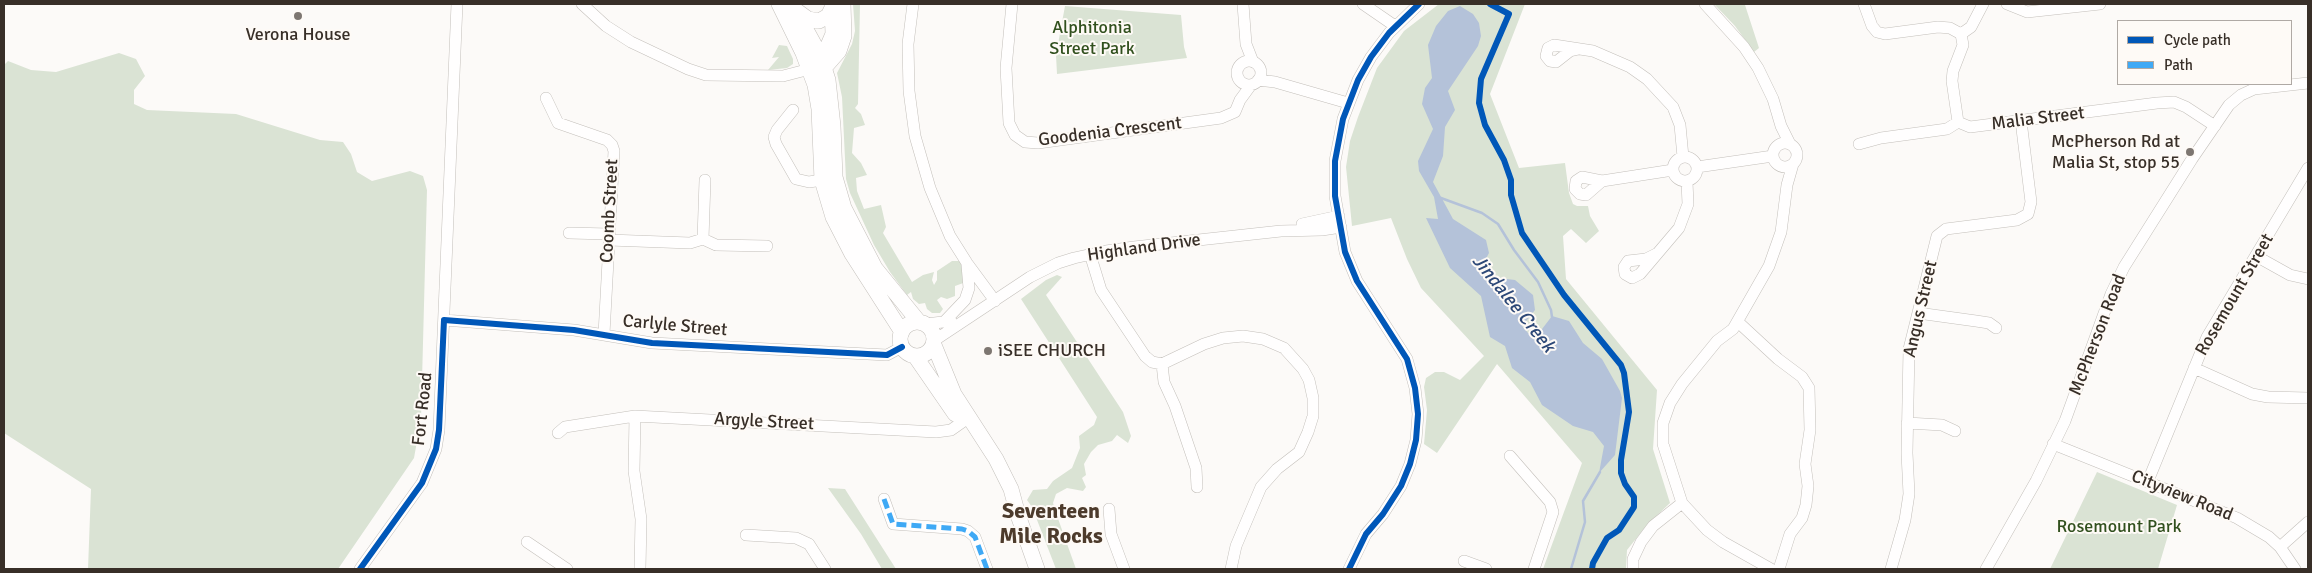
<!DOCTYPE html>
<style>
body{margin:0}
#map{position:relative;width:2312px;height:573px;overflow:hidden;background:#fcfaf8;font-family:Signika,sans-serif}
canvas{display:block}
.frame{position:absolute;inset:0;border:5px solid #382f28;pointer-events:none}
.legend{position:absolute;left:2117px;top:20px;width:175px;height:65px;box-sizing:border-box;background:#fefaf6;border:1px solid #afa9a4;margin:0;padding:6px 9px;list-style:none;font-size:15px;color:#382f28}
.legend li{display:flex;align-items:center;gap:10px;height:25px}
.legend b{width:25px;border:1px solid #afa9a4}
</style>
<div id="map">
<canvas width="2312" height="573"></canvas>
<div class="frame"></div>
<ul class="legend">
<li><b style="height:6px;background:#0057b8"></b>Cycle path</li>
<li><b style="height:6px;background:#3fa9f5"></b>Path</li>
</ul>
</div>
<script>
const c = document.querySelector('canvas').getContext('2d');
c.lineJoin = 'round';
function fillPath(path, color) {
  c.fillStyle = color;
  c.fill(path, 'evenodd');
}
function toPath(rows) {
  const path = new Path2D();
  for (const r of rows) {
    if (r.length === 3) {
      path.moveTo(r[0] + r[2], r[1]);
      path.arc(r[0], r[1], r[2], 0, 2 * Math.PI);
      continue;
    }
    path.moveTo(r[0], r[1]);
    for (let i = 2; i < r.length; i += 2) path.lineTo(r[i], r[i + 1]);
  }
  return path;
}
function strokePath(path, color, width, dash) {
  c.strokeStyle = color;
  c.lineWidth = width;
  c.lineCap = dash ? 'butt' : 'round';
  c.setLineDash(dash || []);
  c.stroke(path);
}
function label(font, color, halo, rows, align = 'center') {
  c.font = font + ' Signika,sans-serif';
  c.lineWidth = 4;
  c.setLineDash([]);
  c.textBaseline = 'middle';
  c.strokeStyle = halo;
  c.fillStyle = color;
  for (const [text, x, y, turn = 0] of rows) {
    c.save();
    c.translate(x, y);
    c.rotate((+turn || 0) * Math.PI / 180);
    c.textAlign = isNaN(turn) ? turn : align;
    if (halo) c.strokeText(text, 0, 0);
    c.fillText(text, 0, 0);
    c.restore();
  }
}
fillPath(toPath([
 [853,4,860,4,858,104,855,108,861,114,865,125,854,128,852,153,861,163,867,175,856,178,857,191,864,209,881,205,886,227,883,233,912,282,923,275,934,272,932,280,934,285,937,280,937,271,952,261,961,261,966,282,955,286,955,296,947,299,941,297,937,300,943,309,940,313,932,313,927,309,925,303,919,304,913,299,911,292,907,295,890,272,874,245,850,193,846,179,842,97,837,73,852,44,855,31],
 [1439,4,1525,4,1490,94,1519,168,1565,163,1569,193,1573,204,1577,206,1588,206,1590,216,1599,231,1586,243,1571,229,1563,236,1566,279,1657,390,1653,449,1670,503,1647,525,1627,550,1626,569,1543,569,1582,463,1497,364,1437,453,1424,444,1427,410,1424,387,1426,378,1435,372,1444,372,1460,380,1484,356,1421,288,1407,259,1391,218,1352,226,1346,167,1350,141,1358,117,1377,68,1404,31],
 [1714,4,1745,5,1759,48,1754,52,1735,26],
 [1065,6,1181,15,1184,47,1187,58,1057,74,1056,55],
 [779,45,787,46,793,59,793,64,787,68,768,70,779,57,772,58],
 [119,53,136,59,145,76,134,90,134,104,147,110,236,114,320,140,343,142,351,154,357,172,372,181,410,171,423,176,427,190,421,419,414,458,338,569,88,569,91,489,4,433,4,65,8,61,31,70,56,72],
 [1057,275,1062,277,1046,295,1123,412,1131,436,1128,443,1117,435,1112,441,1098,445,1091,452,1084,464,1086,475,1082,478,1086,487,1083,491,1067,488,1056,494,1053,503,1056,513,1076,569,1056,569,1032,507,1027,500,1033,490,1047,489,1053,481,1072,468,1080,448,1079,436,1094,425,1097,417,1021,299,1046,280],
 [2097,472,2177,505,2158,569,2050,569],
 [828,488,845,489,896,569,882,569,861,534]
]), '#dae3d4');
fillPath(toPath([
 [1460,6,1473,14,1479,23,1481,36,1478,46,1448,91,1455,110,1445,127,1443,156,1433,182,1453,219,1486,240,1489,253,1481,268,1482,276,1515,280,1533,295,1535,310,1522,326,1528,333,1539,333,1552,316,1569,321,1583,343,1602,359,1620,391,1622,398,1615,455,1599,473,1604,446,1593,432,1573,426,1542,405,1530,382,1512,368,1505,346,1490,337,1481,296,1450,268,1426,218,1438,219,1434,197,1419,171,1418,161,1433,129,1422,104,1425,88,1432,78,1428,45,1436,26,1448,11]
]), '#b4c2d9');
strokePath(toPath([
 [1441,198,1482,213,1498,224,1514,250,1538,282,1551,310,1552,317],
 [1571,569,1585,522,1583,501,1600,472]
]), '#b4c2d9', 2.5);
const minor = toPath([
 [582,4,606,26,631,42,688,69,706,75,783,76,810,69],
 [913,4,908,44,909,91,915,136,930,188,950,236,967,263,995,301],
 [1012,4,1006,68,1009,123,1015,135,1025,142,1038,143,1221,118,1235,112,1240,100,1251,85],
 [1243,4,1246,44,1253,62],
 [1363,4,1395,26],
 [1705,4,1744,47,1758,68,1773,99,1781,126,1790,144],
 [1864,4,1872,26,1877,32,1885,34,1938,27,1950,28,1961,34],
 [2007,4,2027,12,2100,4],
 [1579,49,1570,51,1556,62,1550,61,1546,56,1548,48,1554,45,1593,51,1630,67,1647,79,1673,107,1680,125,1683,157],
 [1249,73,12],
 [1258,80,1275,82,1348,103],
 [546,98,558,123,607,140,612,145,614,151,604,334],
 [793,110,777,130,774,137,776,144,796,179,809,182,822,180],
 [1958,122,1952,81,1953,71,1963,45,1961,34,1971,27,1983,4],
 [1785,155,12],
 [1859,144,1881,138,1947,129,1958,122,1970,127,2157,103,2174,102,2186,107,2215,126],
 [1685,169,12],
 [1697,167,1773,156],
 [1602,181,1586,195,1580,194,1575,189,1576,181,1582,177,1602,181,1673,170],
 [1302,224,1339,216],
 [569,233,609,234],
 [703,239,705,180],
 [609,240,690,243,703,239,716,245,767,246],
 [1090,254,1101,290,1145,356,1152,362,1162,364,1204,344,1223,338,1243,336,1263,339,1284,348,1303,369,1309,380,1313,398,1313,416,1308,432,1299,452,1277,469,1261,487,1236,546,1231,569],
 [1656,254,1646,259,1628,261,1624,267,1625,274,1632,278,1640,274,1679,228,1688,204,1687,182],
 [2256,256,2290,275,2308,279],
 [1918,313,1976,321,1989,323,1996,328],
 [444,320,574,330,652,343,887,355,902,347],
 [945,321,965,300,969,288,967,265],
 [1738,322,1778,359,1802,377,1809,388,1810,430,1805,464,1808,486,1806,505,1802,518,1790,534,1779,569],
 [926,324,951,321],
 [935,340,1030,277,1058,263,1074,258,1106,251,1134,247,1281,231,1322,230,1341,227],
 [1162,364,1164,382,1175,406,1196,468,1197,487],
 [2194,368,2252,394,2268,397,2308,398],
 [635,416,634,471,641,519,640,569],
 [1907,423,1942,425,1955,431],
 [558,433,565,427,635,416,936,432,951,430,968,418],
 [2053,444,2237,518,2269,537,2280,547,2295,569],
 [1510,456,1550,502,1553,512,1534,569],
 [2148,481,2207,337,2308,168],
 [884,499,893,524,962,529,968,531,975,537,987,569],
 [1109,509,1111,534,1124,569],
 [746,535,796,538,809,544,825,569],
 [527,542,567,569],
 [2280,547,2308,522],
 [1464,561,1486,569],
 [360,569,422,483,436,449,439,430,457,4],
 [1349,569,1366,534,1383,514,1401,486,1410,464,1416,440,1418,414,1415,388,1407,359,1357,281,1345,252,1335,196,1335,161,1343,119,1358,80,1371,57,1389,33,1419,4],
 [1633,569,1633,559,1641,542,1653,526,1682,503],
 [1771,569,1723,542,1707,530,1682,503,1663,444,1663,423,1670,403,1682,384,1717,341,1733,329,1769,266,1781,232,1787,185,1793,164],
 [1891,569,1905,520,1909,494,1907,453,1909,349,1937,236,1946,229,2017,220,2028,214,2031,202,2021,121],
 [1986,569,2036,481,2065,421,2111,294,2124,267,2192,159,2229,105,2241,95,2254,89,2308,83]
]);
const major = toPath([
 [779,4,803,53,815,85,819,109,822,180,833,217,852,254,902,332],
 [792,4,820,55,828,80,833,126,835,177,844,208,875,268,919,322],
 [797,11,808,19,819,21,828,16,833,6],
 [815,62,827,48,833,34,832,4],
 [816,68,825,67,839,51,844,36,843,4],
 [917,339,17],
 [934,345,954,394,996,459,1011,489,1018,515,1037,569],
 [915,356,955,414]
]);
strokePath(minor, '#c3bfba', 12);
strokePath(major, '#c3bfba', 16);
strokePath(minor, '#fffefe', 11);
strokePath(major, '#fffefe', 15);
strokePath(toPath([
 [884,499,893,524,962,529,968,531,975,537,987,569]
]), '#3fa9f5', 5, [10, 5]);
strokePath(toPath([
 [1490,4,1509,14,1481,79,1479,103,1485,125,1504,160,1511,180,1511,195,1522,233,1564,295,1621,365,1624,373,1629,412,1621,460,1621,473,1625,484,1634,497,1634,507,1619,530,1607,538,1593,563,1592,569],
 [360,569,422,483,436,449,439,430,444,320,574,330,652,343,887,355,902,347],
 [1349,569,1366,534,1383,514,1401,486,1410,464,1416,440,1418,414,1415,388,1407,359,1357,281,1345,252,1335,196,1335,161,1343,119,1358,80,1371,57,1389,33,1419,4]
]), '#0057b8', 6);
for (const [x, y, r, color] of [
 [298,16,5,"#7d7671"],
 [2190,152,5,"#7d7671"],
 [988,351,5,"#7d7671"]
]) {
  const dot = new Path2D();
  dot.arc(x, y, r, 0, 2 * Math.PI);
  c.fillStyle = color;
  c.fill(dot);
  strokePath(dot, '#fefaf6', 2);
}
label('18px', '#31501e', '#fefaf6', [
 ["Alphitonia",1092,28],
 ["Street Park",1092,49],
 ["Rosemount Park",2119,527]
]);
label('18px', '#382f28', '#fefaf6', [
 ["Verona House",298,35],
 ["McPherson Rd at",2180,142,"right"],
 ["Malia St, stop 55",2180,163,"right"],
 ["iSEE CHURCH",998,351,"left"]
]);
label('18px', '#382f28', '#fefaf6', [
 ["Malia Street",2038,119,-7],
 ["Goodenia Crescent",1110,132,-7],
 ["Coomb Street",610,211,-87],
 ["Highland Drive",1144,248,-8],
 ["Rosemount Street",2235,295,-60],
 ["Angus Street",1921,309,-77],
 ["Carlyle Street",675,326,5],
 ["McPherson Road",2098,335,-69],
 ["Fort Road",423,409,-84],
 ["Argyle Street",764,422,3],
 ["Cityview Road",2182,496,22]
]);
label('italic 19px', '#2d4877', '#fefaf6', [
 ["Jindalee Creek",1513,304,51]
]);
label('bold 22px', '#4d3b2c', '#fefaf6', [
 ["Seventeen",1051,512],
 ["Mile Rocks",1051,537]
]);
</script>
